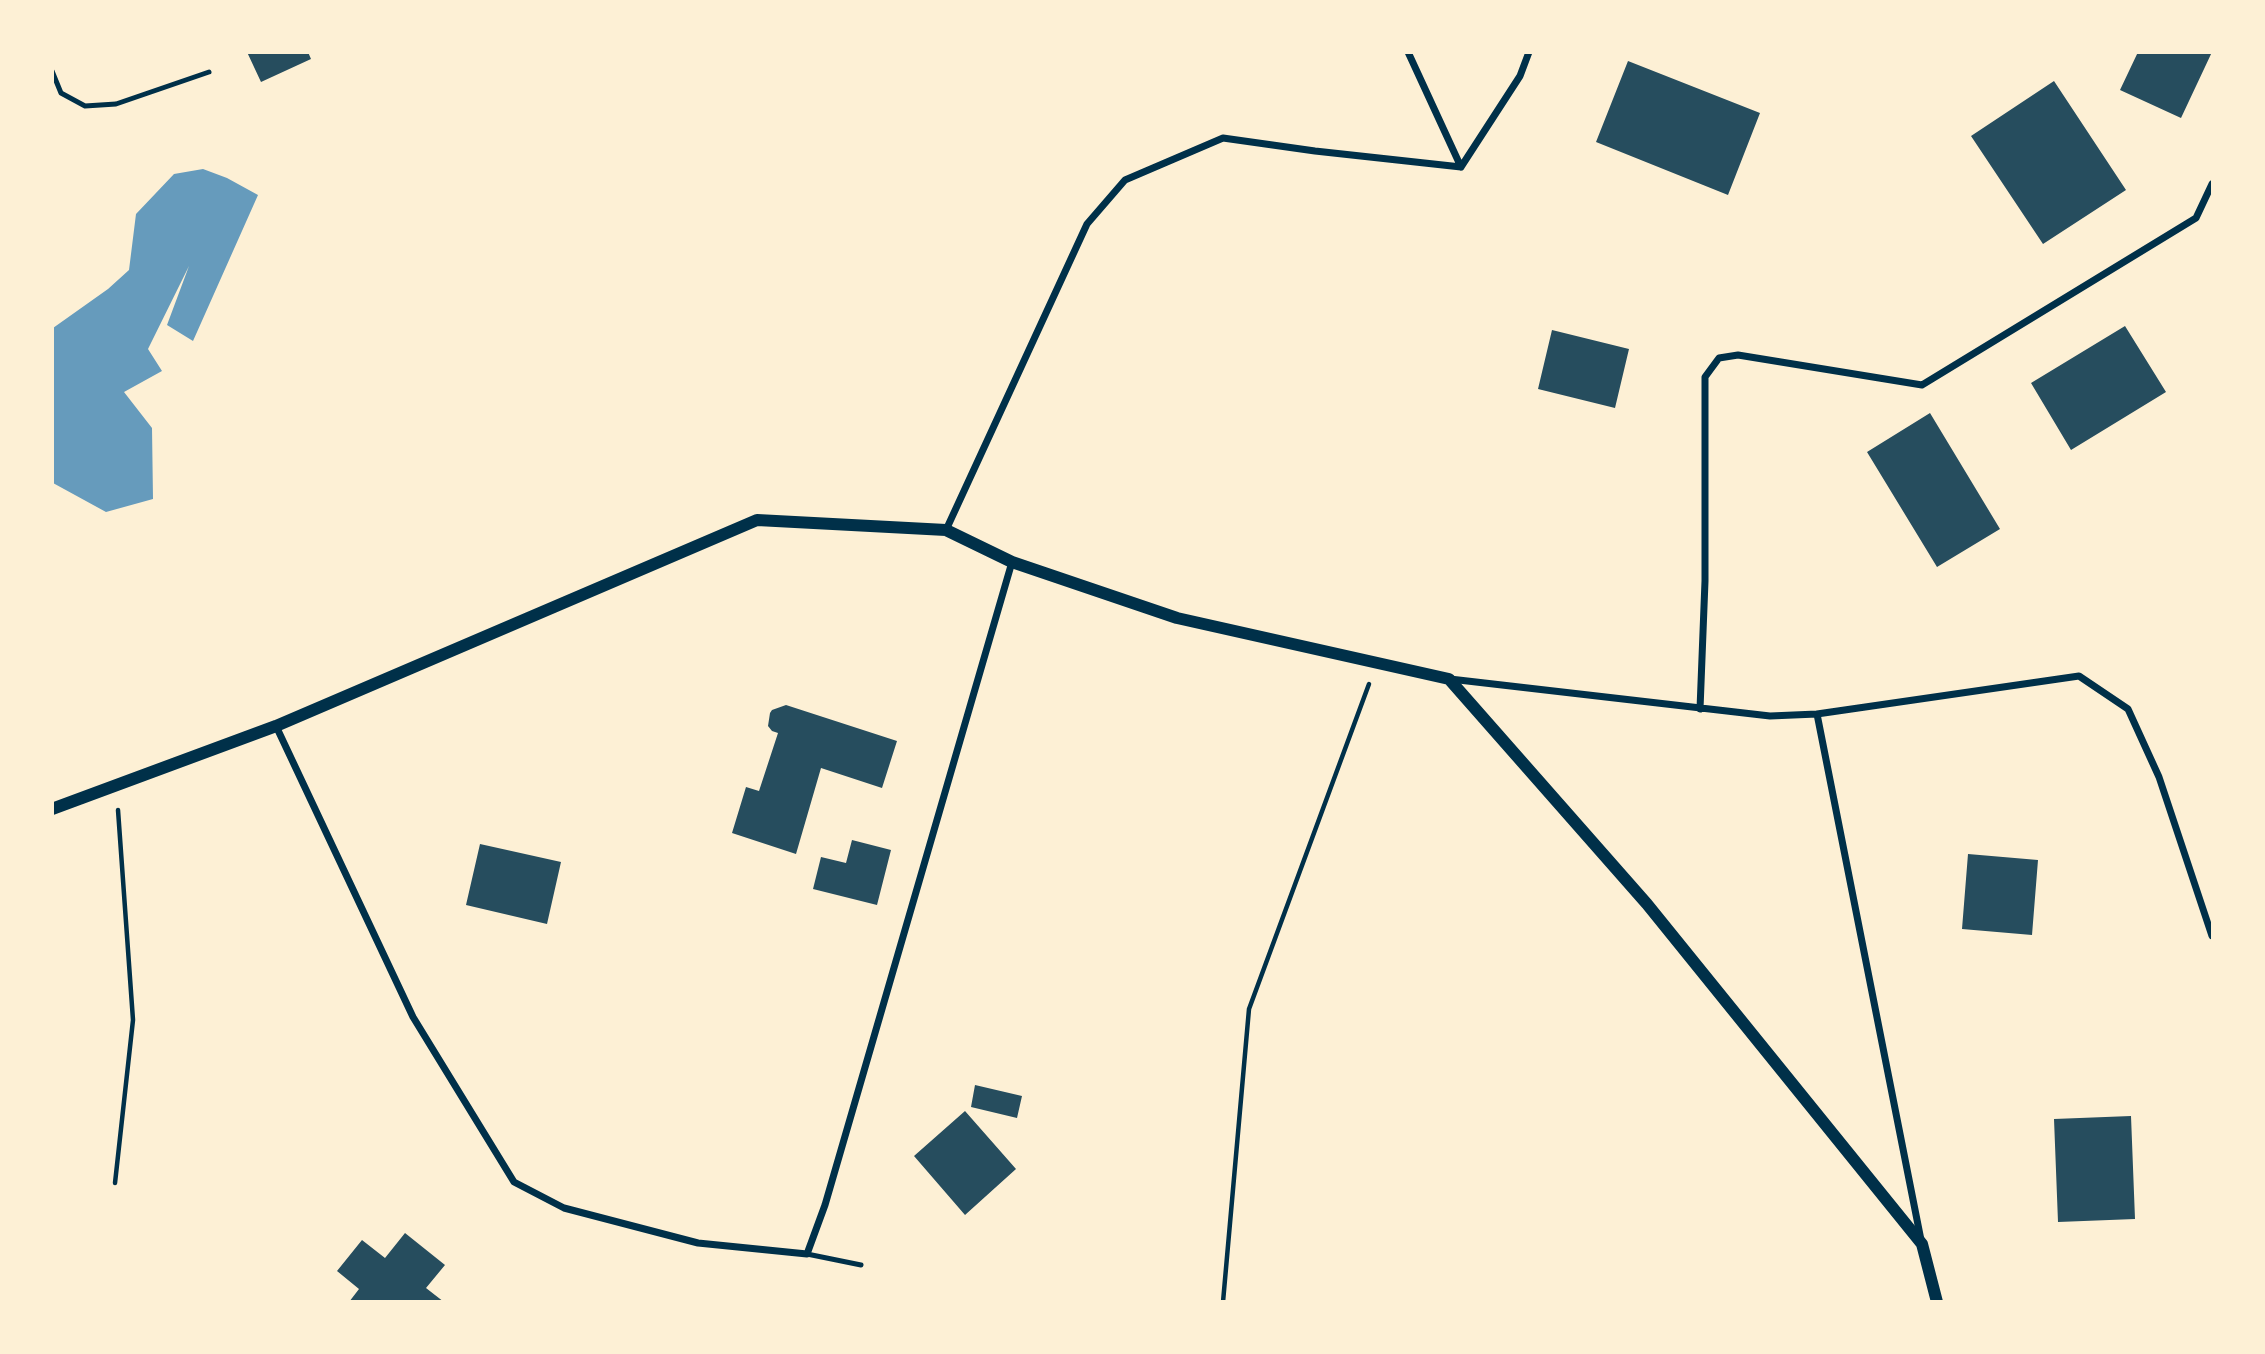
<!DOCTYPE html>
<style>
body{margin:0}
#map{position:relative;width:2265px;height:1354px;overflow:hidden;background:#fdf0d5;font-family:"Varela Round",sans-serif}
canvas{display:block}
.frame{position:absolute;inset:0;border:54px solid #fdf0d5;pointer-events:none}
</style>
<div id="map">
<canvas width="2265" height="1354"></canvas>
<div class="frame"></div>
</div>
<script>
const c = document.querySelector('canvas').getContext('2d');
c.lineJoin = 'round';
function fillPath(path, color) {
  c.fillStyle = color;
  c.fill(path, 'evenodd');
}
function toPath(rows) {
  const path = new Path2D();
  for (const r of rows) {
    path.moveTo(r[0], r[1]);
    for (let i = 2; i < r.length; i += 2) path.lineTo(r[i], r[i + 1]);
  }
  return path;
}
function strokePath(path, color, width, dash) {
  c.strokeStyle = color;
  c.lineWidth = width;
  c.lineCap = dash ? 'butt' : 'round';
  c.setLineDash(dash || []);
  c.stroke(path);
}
fillPath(toPath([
 [203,169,227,178,258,195,193,341,167,325,189,266,148,349,162,371,124,392,152,428,153,499,106,512,53,483,53,328,108,289,129,270,136,214,174,174]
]), '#669bbc');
fillPath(toPath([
 [247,52,308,52,311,59,261,82],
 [2138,52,2212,52,2181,118,2120,90],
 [1628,61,1760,113,1728,195,1596,142],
 [2054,81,2126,190,2043,244,1971,136],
 [2125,326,2166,392,2071,450,2031,383],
 [1552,330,1629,349,1615,408,1538,389],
 [1930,413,2000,529,1937,567,1867,452],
 [786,705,897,741,882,788,821,768,796,854,732,833,746,787,759,791,778,733,772,731,768,726,770,713,772,710],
 [852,840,891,850,877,905,813,889,821,857,846,863],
 [480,844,561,862,547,924,466,905],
 [1968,854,2038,860,2032,935,1962,929],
 [975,1085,1022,1096,1017,1118,971,1107],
 [965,1111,1016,1169,965,1215,914,1156],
 [2131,1116,2135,1219,2058,1222,2054,1119],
 [405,1233,445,1265,426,1288,444,1302,349,1302,359,1289,337,1271,362,1240,385,1258]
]), '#264d5e');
strokePath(toPath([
 [115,1183,133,1020,118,810],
 [1223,1302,1249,1009,1369,684]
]), '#003049', 4.5);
strokePath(toPath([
 [52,71,61,93,85,106,116,104,209,72],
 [807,1254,861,1265]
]), '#003049', 5);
strokePath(toPath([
 [1408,52,1461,167],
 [1461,167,1520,76,1529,52],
 [946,530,1087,224,1125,180,1223,138,1315,151,1461,167],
 [1450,679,1770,716,1817,714,1921,1240],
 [1700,709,1705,581,1705,377,1719,358,1738,355,1922,385,2196,218,2212,184],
 [1817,714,2079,676,2128,709,2159,777,2212,936],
 [276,726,413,1017,514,1182,564,1208,698,1243,807,1254,825,1205,1012,562]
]), '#003049', 7);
strokePath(toPath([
 [52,809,276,726,757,520,946,530,1012,562,1177,618,1449,679,1647,904,1922,1244,1937,1302]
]), '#003049', 12);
</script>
